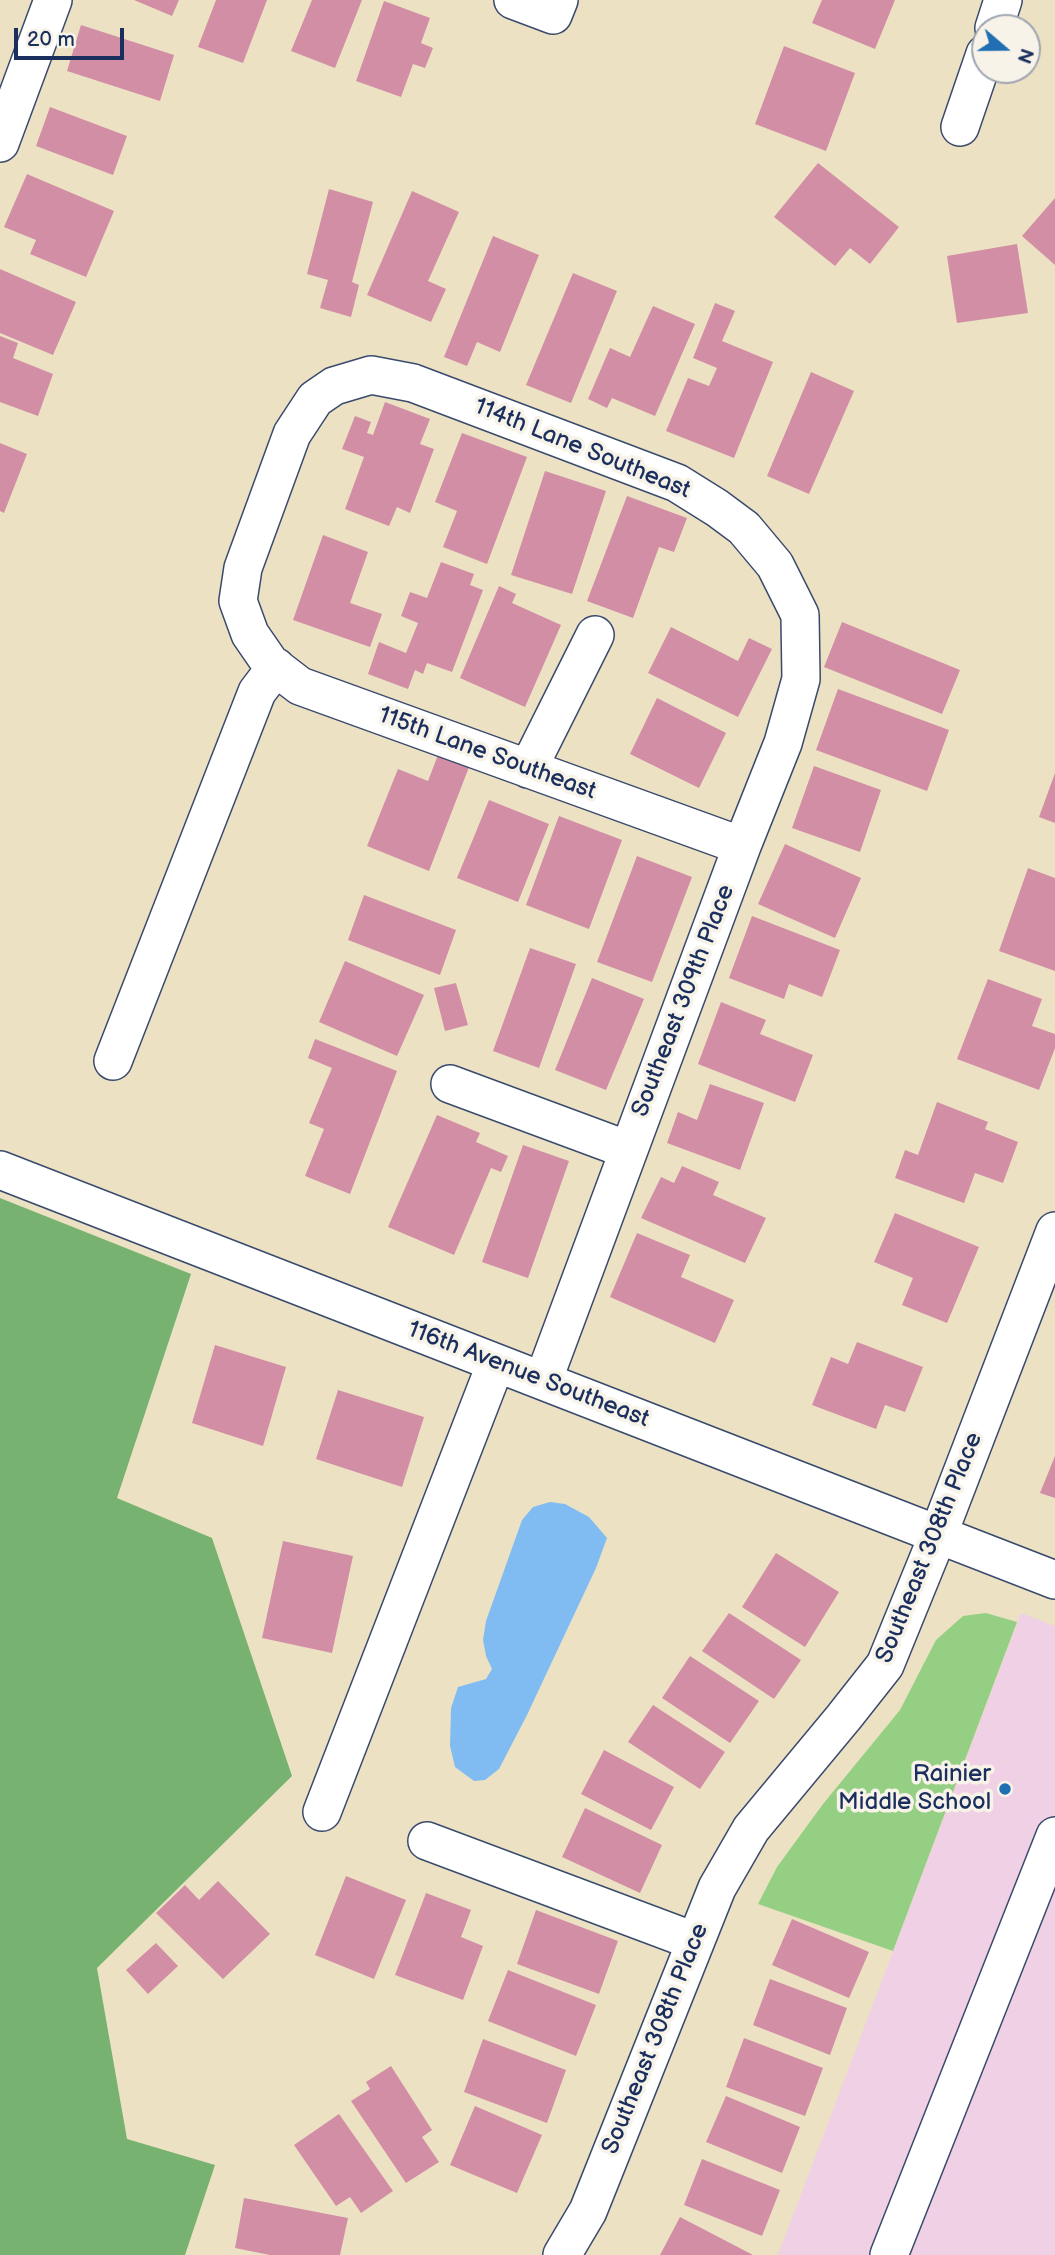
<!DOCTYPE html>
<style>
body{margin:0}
#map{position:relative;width:1055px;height:2255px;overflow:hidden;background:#ece2c3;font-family:"Balsamiq Sans",sans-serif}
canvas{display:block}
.north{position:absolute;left:971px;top:14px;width:70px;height:70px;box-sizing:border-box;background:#f7f3e8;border:2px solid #9fa5b1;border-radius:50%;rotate:110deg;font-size:19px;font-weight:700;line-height:28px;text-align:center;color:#1b2f5e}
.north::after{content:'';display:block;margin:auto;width:24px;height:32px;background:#1f6fb2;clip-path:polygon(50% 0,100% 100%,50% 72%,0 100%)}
.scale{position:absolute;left:14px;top:28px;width:110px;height:32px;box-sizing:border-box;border:4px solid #1b2f5e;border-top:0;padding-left:9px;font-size:21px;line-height:24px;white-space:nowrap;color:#1b2f5e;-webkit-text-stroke:5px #f7f3e8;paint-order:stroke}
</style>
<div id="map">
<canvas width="1055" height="2255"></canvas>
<div class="north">N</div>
<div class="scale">20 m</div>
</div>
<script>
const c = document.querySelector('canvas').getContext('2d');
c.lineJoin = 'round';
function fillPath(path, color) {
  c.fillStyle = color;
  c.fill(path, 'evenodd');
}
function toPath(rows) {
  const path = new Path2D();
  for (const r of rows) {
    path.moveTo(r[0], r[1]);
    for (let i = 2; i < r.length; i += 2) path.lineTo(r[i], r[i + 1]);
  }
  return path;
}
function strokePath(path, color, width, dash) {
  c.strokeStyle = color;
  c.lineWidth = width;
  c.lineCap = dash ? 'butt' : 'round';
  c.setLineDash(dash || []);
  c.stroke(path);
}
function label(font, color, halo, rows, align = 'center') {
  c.font = font + ' "Balsamiq Sans",sans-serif';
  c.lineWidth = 7;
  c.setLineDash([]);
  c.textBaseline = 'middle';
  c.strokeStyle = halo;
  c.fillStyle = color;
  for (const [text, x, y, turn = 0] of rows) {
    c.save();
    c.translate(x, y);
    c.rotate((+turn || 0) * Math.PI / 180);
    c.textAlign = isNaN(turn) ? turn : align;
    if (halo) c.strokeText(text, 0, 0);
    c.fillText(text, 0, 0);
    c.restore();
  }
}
fillPath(toPath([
 [1021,1613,1055,1626,1055,2255,778,2255]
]), '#f0d0e4');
fillPath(toPath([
 [986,1613,1017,1622,893,1951,758,1904,777,1867,823,1804,900,1710,936,1640,963,1616]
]), '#95cf83');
fillPath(toPath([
 [0,1198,191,1274,117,1498,212,1538,292,1776,97,1968,127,2139,215,2165,185,2255,0,2255]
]), '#78b271');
fillPath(toPath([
 [550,1502,565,1504,589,1517,607,1538,596,1568,527,1715,499,1769,485,1780,474,1781,455,1767,450,1746,451,1708,458,1687,486,1679,492,1669,486,1656,483,1640,486,1621,522,1520,533,1507]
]), '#80bcf2');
fillPath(toPath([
 [134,0,179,0,172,16],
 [216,0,267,0,243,63,198,47],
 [312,0,362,0,335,68,291,51],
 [822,0,895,0,875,49,812,23],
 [384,1,430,18,421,43,433,48,425,68,413,64,401,97,356,81],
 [81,25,174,55,160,101,67,71],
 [784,46,855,73,826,151,755,124],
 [50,107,127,136,113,175,36,146],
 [818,163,899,227,870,264,850,248,835,266,774,217],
 [27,174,114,211,86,277,30,254,36,240,4,227],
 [329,189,373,202,352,282,359,285,351,317,320,308,328,280,307,274],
 [412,191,459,212,428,281,446,289,431,322,367,295],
 [1055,198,1055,265,1022,236],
 [493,236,539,255,500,352,477,342,467,366,444,357],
 [1017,244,1028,313,957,323,947,256],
 [0,269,76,302,53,355,0,333],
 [573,273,617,291,571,403,526,385],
 [715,303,735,311,722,341,773,362,734,458,666,431,688,378,709,386,717,368,693,358],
 [653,306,695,324,655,416,612,398,607,408,588,399,610,348,630,357],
 [0,336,18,343,13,358,53,374,38,416,0,402],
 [811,372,854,391,809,494,767,476],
 [385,402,430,419,420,444,434,449,410,513,397,507,389,526,345,509,364,457,342,449,355,416,371,422,367,433,373,435],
 [462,433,527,457,487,564,443,547,457,511,435,502],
 [0,443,27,454,4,513,0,511],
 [545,471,606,491,572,594,511,575],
 [627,496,687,518,674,552,659,547,633,618,587,601],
 [323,535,368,552,350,603,382,614,370,647,293,620],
 [441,562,474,574,470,585,483,590,452,672,427,663,423,674,415,670,408,689,368,674,379,642,406,653,418,623,401,616,410,592,427,598],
 [499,586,516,594,512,603,561,625,525,707,460,678],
 [842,622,960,670,942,714,824,667],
 [671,627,738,661,749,638,772,649,738,717,648,673],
 [838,689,949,730,927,791,816,750],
 [657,698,726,733,699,788,630,754],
 [438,755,469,767,429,871,367,846,398,769,428,781],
 [814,766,881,790,860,852,792,828],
 [1055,773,1055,823,1039,817],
 [489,800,549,824,518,902,457,878],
 [559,816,622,840,589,929,526,905],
 [785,844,861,878,835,938,758,904],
 [637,856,692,877,652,982,597,962],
 [1028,868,1055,878,1055,971,999,951],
 [364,895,456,930,440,975,348,940],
 [752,916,840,950,822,997,789,984,784,999,729,978],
 [530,948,576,964,539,1068,493,1051],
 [345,961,424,995,397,1056,319,1022],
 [592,978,644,999,606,1090,555,1070],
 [988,979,1042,999,1032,1026,1055,1034,1055,1048,1039,1090,957,1059],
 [456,983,468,1025,445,1031,434,988],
 [721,1002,766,1020,760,1034,813,1055,795,1102,698,1064],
 [315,1039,397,1071,350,1194,305,1176,324,1129,309,1123,332,1068,308,1058],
 [710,1084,764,1103,740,1170,667,1143,678,1112,697,1120],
 [937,1102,988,1122,985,1129,1018,1142,1003,1183,975,1173,964,1203,895,1178,905,1150,918,1155],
 [437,1115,480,1133,476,1142,508,1156,501,1172,491,1168,454,1255,388,1227],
 [523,1145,569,1161,528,1278,482,1262],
 [682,1166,719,1182,713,1195,766,1218,745,1263,641,1218,661,1177,674,1183],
 [895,1213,979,1247,947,1323,902,1305,913,1278,874,1262],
 [637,1233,690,1255,681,1277,734,1300,715,1343,610,1297],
 [857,1342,923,1367,905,1412,885,1405,876,1429,812,1405,831,1357,848,1364],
 [215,1345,286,1367,263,1446,192,1423],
 [338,1390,424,1417,402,1487,316,1459],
 [1055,1456,1055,1498,1040,1493],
 [283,1541,353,1556,332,1653,262,1638],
 [776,1553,839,1592,805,1647,742,1607],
 [729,1613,801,1660,774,1699,702,1651],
 [690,1656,759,1701,730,1743,662,1698],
 [653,1705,725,1752,700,1789,628,1742],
 [604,1750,674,1787,651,1830,581,1794],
 [585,1808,662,1845,640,1893,562,1857],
 [346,1876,406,1900,374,1979,315,1955],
 [218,1881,270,1934,223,1979,156,1913,185,1885,199,1900],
 [426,1893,471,1910,461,1937,483,1946,463,2000,395,1975],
 [536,1910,618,1941,599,1994,517,1964],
 [792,1919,869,1952,849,1998,772,1965],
 [156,1943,178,1966,148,1994,126,1970],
 [508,1970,596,2005,576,2056,488,2021],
 [770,1979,847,2008,830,2055,753,2025],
 [744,2038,823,2068,805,2116,726,2087],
 [483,2039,566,2070,547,2123,464,2092],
 [391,2066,432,2130,422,2137,439,2162,406,2183,351,2101,370,2089,366,2082],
 [726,2096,800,2127,782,2173,706,2142],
 [475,2106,542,2135,517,2193,450,2165],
 [339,2114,393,2191,361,2213,350,2197,336,2206,294,2145],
 [702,2159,780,2190,762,2236,684,2205],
 [244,2198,348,2218,340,2255,270,2255,235,2248],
 [680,2217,753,2255,660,2255]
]), '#d28ea5');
const minor = toPath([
 [513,0,553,15,559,0],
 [994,28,1003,0],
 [960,127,985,54],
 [0,143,53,0],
 [528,769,595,635],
 [113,1061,257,692,276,667],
 [450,1084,628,1150],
 [0,1170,1055,1580],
 [543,1381,742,846,783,743,801,679,800,615,775,565,744,528,717,508,677,483,413,383,371,375,334,386,315,399,292,434,243,568,238,601,250,634,270,663,300,686,742,846],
 [322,1812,496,1363],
 [427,1841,694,1941],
 [562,2255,588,2211,717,1888,751,1829,844,1717,885,1665,938,1535,1055,1231],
 [889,2255,1055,1836]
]);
strokePath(minor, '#3a4a6d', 40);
strokePath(minor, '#fff', 37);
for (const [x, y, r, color] of [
 [1005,1789,7,"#1f6fb2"]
]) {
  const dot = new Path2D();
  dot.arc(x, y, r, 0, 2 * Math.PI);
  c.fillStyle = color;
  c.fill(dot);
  strokePath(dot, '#f7f3e8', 2.5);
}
label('24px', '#1b2f5e', '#f7f3e8', [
 ["114th Lane Southeast",582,449,22],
 ["115th Lane Southeast",487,754,20],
 ["Southeast 309th Place",684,1001,-69],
 ["116th Avenue Southeast",528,1375,21],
 ["Southeast 308th Place",930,1548,-68],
 ["Southeast 308th Place",656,2039,-68]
]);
label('24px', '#1b2f5e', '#f7f3e8', [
 ["Rainier",991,1775],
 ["Middle School",991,1803]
], 'right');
</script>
